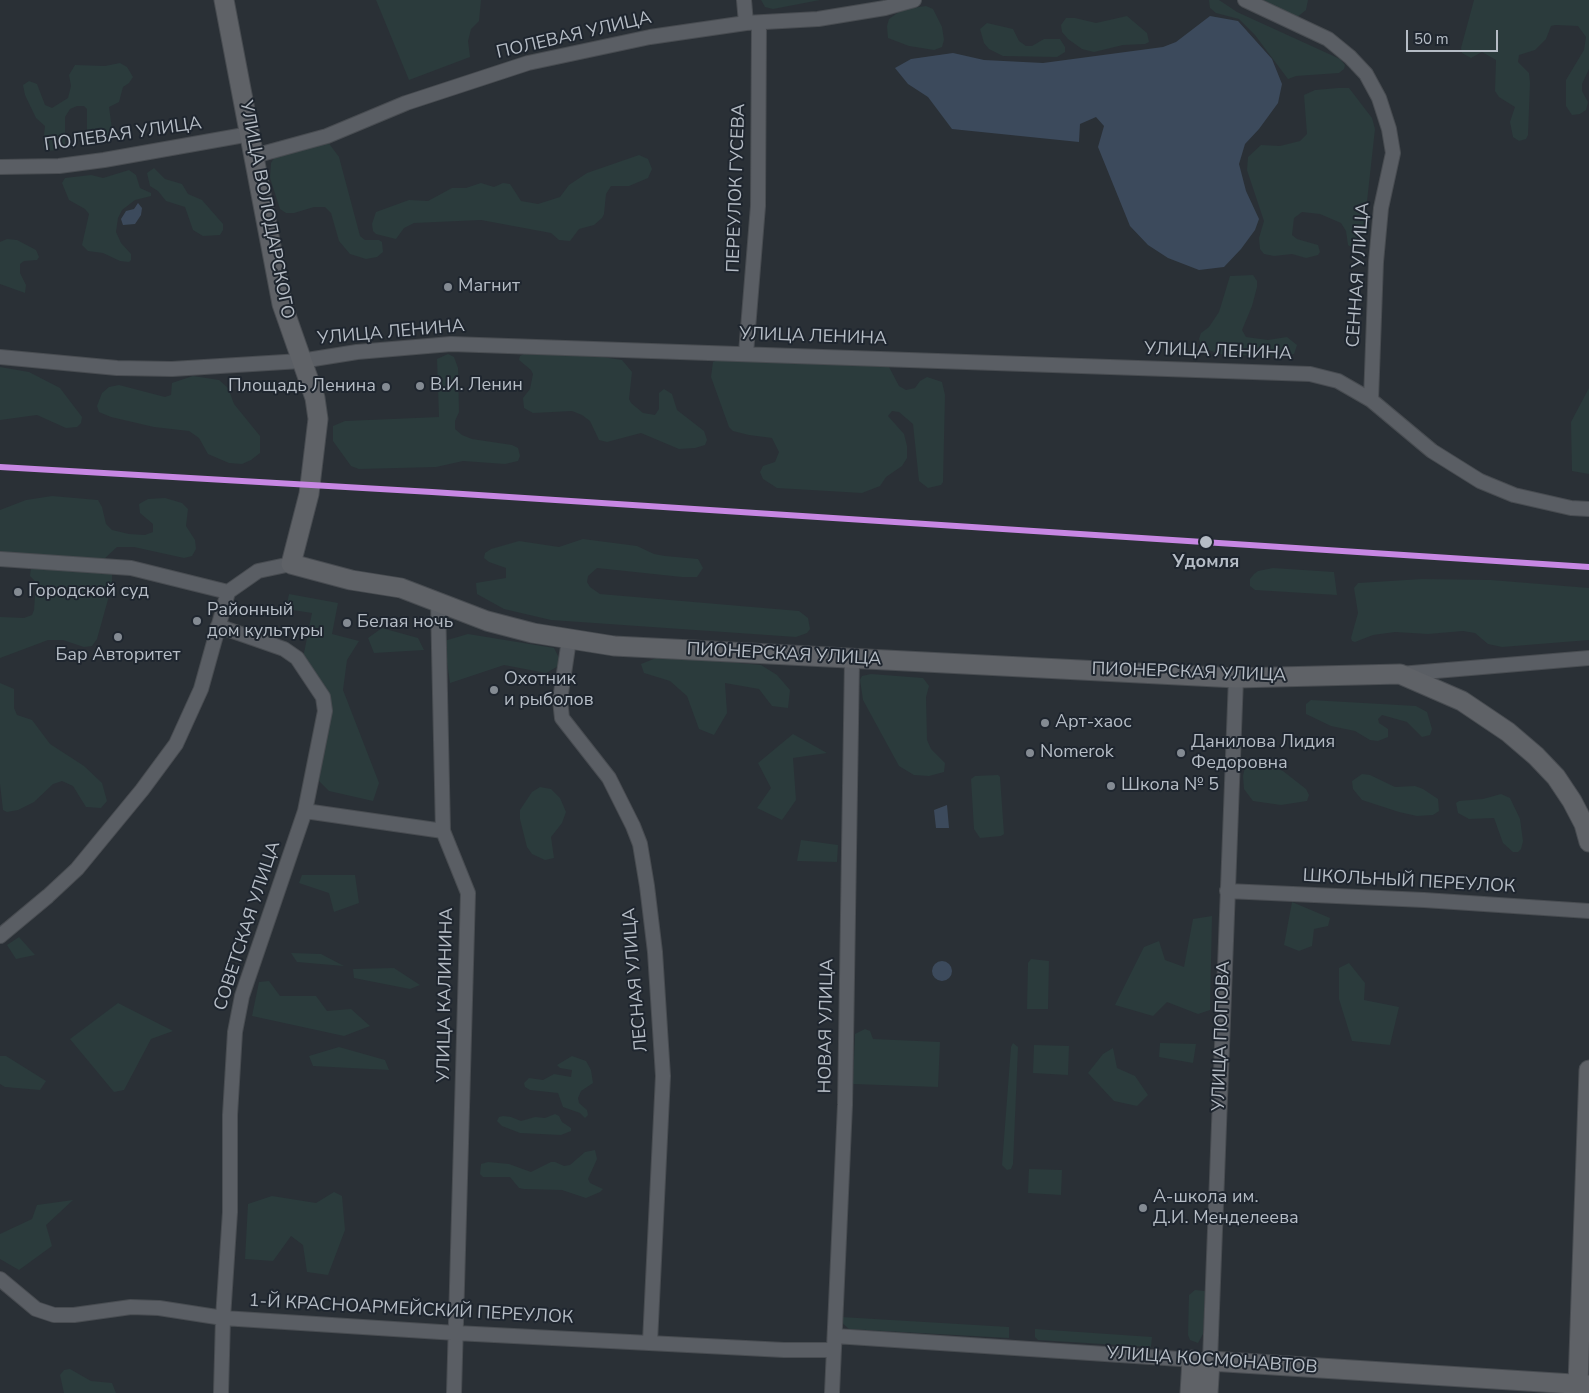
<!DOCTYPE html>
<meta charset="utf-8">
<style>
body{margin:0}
#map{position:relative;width:1589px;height:1393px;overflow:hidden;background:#2a3036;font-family:"Nunito Sans",sans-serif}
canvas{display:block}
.scale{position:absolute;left:1406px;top:30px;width:92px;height:22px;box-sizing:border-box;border:2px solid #b5bcc5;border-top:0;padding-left:6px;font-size:15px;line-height:18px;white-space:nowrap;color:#b5bcc5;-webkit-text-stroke:4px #1f262f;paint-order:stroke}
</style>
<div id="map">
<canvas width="1589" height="1393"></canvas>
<div class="scale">50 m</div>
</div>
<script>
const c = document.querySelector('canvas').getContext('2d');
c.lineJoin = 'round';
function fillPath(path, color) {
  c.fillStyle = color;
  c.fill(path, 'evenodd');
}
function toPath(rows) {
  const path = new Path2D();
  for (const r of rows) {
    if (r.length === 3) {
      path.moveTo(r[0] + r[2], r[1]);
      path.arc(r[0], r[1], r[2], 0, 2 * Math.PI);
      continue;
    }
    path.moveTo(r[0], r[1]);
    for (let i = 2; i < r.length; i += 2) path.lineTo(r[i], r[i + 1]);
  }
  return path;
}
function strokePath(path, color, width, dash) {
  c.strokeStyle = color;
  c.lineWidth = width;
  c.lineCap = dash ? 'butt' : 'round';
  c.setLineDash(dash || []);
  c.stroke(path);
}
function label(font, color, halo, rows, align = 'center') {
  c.font = font + ' "Nunito Sans",sans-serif';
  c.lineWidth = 4;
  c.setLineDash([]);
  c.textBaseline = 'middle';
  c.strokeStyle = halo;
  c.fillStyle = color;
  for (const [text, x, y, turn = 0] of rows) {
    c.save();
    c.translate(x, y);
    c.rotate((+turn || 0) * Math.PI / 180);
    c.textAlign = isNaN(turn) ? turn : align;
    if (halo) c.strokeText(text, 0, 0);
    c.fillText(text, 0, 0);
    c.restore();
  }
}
fillPath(toPath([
 [376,0,481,0,479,21,471,29,468,41,470,57,409,80],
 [761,0,820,0,773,9,765,7],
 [1209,0,1219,0,1237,12,1340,59,1345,65,1344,69,1339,73,1296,76,1288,79,1255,35,1239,19,1216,13,1210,8],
 [1264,0,1308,0,1306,10,1296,18],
 [1474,0,1589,0,1589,69,1582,84,1582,91,1588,102,1586,110,1580,114,1572,115,1566,106,1566,80,1584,50,1586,37,1578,26,1555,25,1551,26,1546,39,1535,50,1519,55,1518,62,1529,73,1530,83,1528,135,1526,139,1519,141,1513,137,1510,122,1515,107,1499,97,1495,91,1496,60,1482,52,1471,58,1462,53,1461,48],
 [926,6,933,9,942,27,944,40,942,47,934,50,909,46,888,38,887,26,889,19,903,9],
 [1127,16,1147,33,1149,42,1145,44,1123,45,1094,52,1082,49,1068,39,1062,32,1061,25,1066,18,1075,18,1096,23],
 [987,23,1013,29,1019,41,1026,46,1032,46,1044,39,1060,39,1065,47,1065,52,1057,57,1003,56,989,49,984,43,980,29],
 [120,63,127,67,133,77,129,83,123,87,119,102,109,107,113,136,107,141,90,139,87,132,87,109,84,106,77,106,70,109,65,117,65,146,57,150,45,151,43,145,45,126,36,118,25,95,23,85,29,81,37,84,45,105,52,108,68,98,71,86,69,75,75,65,105,66],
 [1338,88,1349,88,1372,118,1375,129,1362,247,1354,249,1348,245,1346,231,1341,223,1320,214,1302,212,1294,218,1292,235,1297,239,1318,245,1320,252,1318,255,1306,258,1292,254,1274,256,1264,254,1260,249,1259,238,1264,221,1247,170,1248,157,1261,145,1280,146,1300,141,1307,134,1304,95,1315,90],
 [327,141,339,157,360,236,365,240,379,240,382,242,383,252,377,257,366,259,350,254,339,241,331,213,325,207,314,207,294,213,286,213,280,209,270,178,271,163,274,158,282,153],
 [639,155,648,159,652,169,648,178,629,186,611,186,606,194,604,214,602,218,594,225,579,229,570,241,559,240,551,233,481,220,414,223,404,228,396,239,376,234,373,231,372,224,376,212,409,200,428,201,452,188,466,188,481,183,494,187,503,183,510,184,521,201,538,204,560,197,569,185,587,173],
 [154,168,165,179,182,184,188,194,202,200,223,224,223,230,220,235,203,236,193,230,185,207,166,201,158,191,150,186,147,173],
 [129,170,136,175,140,188,151,193,151,196,135,200,122,210,118,218,116,232,121,243,131,254,131,260,129,262,120,261,103,253,88,251,82,245,89,214,85,209,69,200,62,183,65,178,91,175,103,178],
 [7,239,17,240,36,250,39,257,37,260,24,261,20,264,20,273,26,285,25,293,0,284,0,242],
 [1253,275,1257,281,1257,287,1252,306,1242,330,1246,337,1268,340,1287,337,1297,345,1294,354,1282,356,1224,355,1202,348,1199,339,1201,333,1209,327,1219,312,1230,276],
 [448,354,454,357,458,368,459,412,455,421,455,429,462,435,472,439,512,445,518,448,520,456,518,461,505,464,463,461,436,467,359,469,351,466,333,441,333,426,345,421,439,417,437,359],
 [524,354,596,356,622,360,632,372,629,399,631,403,643,413,655,415,659,409,659,393,664,389,672,394,677,410,704,431,707,440,705,445,695,448,679,449,641,433,607,442,599,440,590,421,582,415,572,411,533,413,524,408,523,398,530,389,533,374,531,370,519,360,520,356],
 [723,358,885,366,889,367,899,386,906,390,915,388,920,381,927,377,942,382,945,395,943,482,941,485,928,488,919,481,913,424,899,412,892,411,888,416,904,434,907,446,907,458,902,466,886,477,880,486,862,493,777,488,763,479,760,472,763,466,775,462,779,452,772,438,749,435,733,431,729,427,711,377,713,362],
 [0,367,29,372,60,388,82,417,81,423,77,427,66,428,37,415,0,420],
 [193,376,219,380,228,388,234,404,260,436,260,453,251,460,242,464,229,463,208,454,199,438,189,431,154,427,111,417,99,412,97,406,102,393,109,387,119,385,165,397,171,395,172,383],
 [1589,388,1589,474,1572,471,1571,422],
 [52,496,98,500,102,507,106,524,112,530,129,534,145,535,153,532,153,524,140,513,139,504,148,499,165,498,182,503,188,509,186,526,195,540,196,549,192,556,184,558,134,547,117,547,104,559,86,560,0,552,0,510,26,500],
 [583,539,637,546,654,554,665,556,698,559,703,568,697,577,682,577,597,568,588,576,587,582,590,587,600,594,799,611,808,618,810,629,807,633,796,637,551,620,504,609,477,594,476,583,506,578,506,568,489,562,484,558,485,553,491,549,519,541,559,547],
 [31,568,112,573,112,585,97,639,92,646,84,647,63,640,48,640,0,658,0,617,24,618,32,615,34,610,36,582,30,576],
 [1273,568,1334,572,1337,595,1255,590,1250,586,1250,579,1254,574,1258,571],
 [1422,579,1491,580,1589,588,1589,640,1502,647,1488,644,1475,633,1463,631,1428,634,1395,632,1373,635,1355,642,1352,641,1351,638,1358,613,1354,588,1358,583],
 [289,594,338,603,332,634,359,641,347,660,343,690,379,783,373,801,329,791,319,781,331,705,303,658,312,613,286,609],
 [382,628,418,638,424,650,374,653,368,638],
 [468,634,554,648,562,664,546,673,504,665,450,683,444,641],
 [661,656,761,665,777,675,790,690,788,708,772,706,759,689,725,683,727,713,714,735,699,729,687,696,670,681,644,673,641,664],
 [871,674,923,678,929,686,926,697,927,740,931,749,945,763,944,772,929,776,914,775,899,766,863,700,860,680,862,676],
 [0,683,14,689,14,708,17,715,32,720,50,744,84,766,102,783,107,801,101,808,86,807,73,786,62,781,53,784,34,802,18,810,7,812,3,810,0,784],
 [1311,700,1416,706,1427,712,1432,729,1430,735,1422,737,1407,722,1382,715,1378,719,1379,723,1388,729,1388,737,1378,741,1370,740,1355,731,1331,726,1306,714,1306,704],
 [793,734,827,753,793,758,796,800,782,820,757,808,771,788,758,763],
 [1255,760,1283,771,1306,789,1309,795,1307,801,1281,805,1253,801,1244,789,1243,776,1246,762],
 [1362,774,1370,775,1395,787,1415,786,1423,789,1438,799,1439,811,1433,815,1417,816,1399,812,1362,800,1353,789,1352,781],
 [998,775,1000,777,1004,834,1001,836,980,838,974,829,971,779,975,776],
 [540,787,551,789,560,798,566,812,562,823,551,837,554,858,545,860,532,854,527,847,520,819,520,810,532,792],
 [1501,794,1510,798,1520,819,1523,841,1521,849,1518,852,1513,852,1503,843,1494,818,1469,819,1458,813,1456,803,1459,801,1483,799],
 [801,840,838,845,837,862,797,861],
 [302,875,355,875,359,903,334,912,329,893,299,883],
 [1292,902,1330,918,1328,926,1314,929,1312,946,1299,951,1284,945],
 [1212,916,1210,1010,1198,1014,1167,1002,1153,1016,1115,1005,1144,947,1159,941,1165,960,1184,967,1193,919],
 [19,937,35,955,16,959,7,945],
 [291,953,321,954,344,966,297,962],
 [1031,959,1049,961,1048,1009,1027,1009,1028,963],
 [1349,963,1365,983,1364,1000,1399,1007,1390,1045,1352,1041,1339,999,1339,968],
 [394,968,420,985,410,989,354,978,353,969],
 [269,981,280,996,316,996,327,1011,351,1009,370,1026,344,1036,252,1016,259,982],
 [118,1003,173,1031,151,1039,124,1090,114,1092,70,1039],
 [865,1029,870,1031,873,1039,940,1042,938,1087,853,1084,855,1034],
 [1013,1043,1018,1047,1013,1164,1011,1169,1007,1170,1002,1165,1011,1047],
 [1160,1043,1196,1044,1193,1063,1159,1057],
 [1034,1045,1069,1046,1068,1075,1033,1073],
 [339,1047,385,1060,389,1070,313,1066,309,1056],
 [1113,1048,1117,1068,1135,1076,1148,1095,1137,1106,1114,1101,1088,1073,1103,1054],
 [0,1056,6,1056,46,1081,40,1090,5,1087,0,1084],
 [572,1056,586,1061,591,1070,593,1083,581,1091,578,1098,579,1103,587,1110,588,1115,585,1118,580,1113,563,1107,558,1093,530,1090,525,1087,524,1083,529,1078,543,1080,554,1074,571,1077,572,1070,560,1068,557,1065],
 [555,1114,559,1116,562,1122,571,1128,571,1131,561,1135,520,1133,502,1126,497,1121,499,1117,503,1116,511,1117,521,1121,535,1117,545,1118],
 [595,1150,597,1159,588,1179,590,1183,603,1189,600,1192,586,1198,562,1190,524,1189,519,1188,510,1177,483,1177,480,1174,481,1164,488,1162,509,1164,531,1172,551,1162,555,1162,564,1166,570,1165,585,1152],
 [1029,1169,1062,1170,1061,1195,1028,1193],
 [334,1192,342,1196,345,1230,328,1275,307,1272,303,1245,291,1236,273,1261,245,1259,248,1204,272,1196,316,1203],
 [73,1200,46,1225,52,1246,19,1270,0,1259,0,1234,32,1219,37,1205],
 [1195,1290,1205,1291,1203,1334,1198,1343,1190,1340,1188,1335,1189,1295],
 [841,1317,1009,1327,1009,1338,849,1329,840,1321],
 [1035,1329,1152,1337,1151,1347,1038,1340,1035,1337],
 [70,1369,91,1381,112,1383,116,1393,64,1393,60,1375,64,1370]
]), '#2b3b3c');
fillPath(toPath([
 [1210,16,1238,21,1272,59,1282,84,1278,103,1259,129,1245,144,1239,164,1246,191,1259,219,1255,230,1241,249,1224,267,1199,270,1168,258,1148,245,1130,226,1098,147,1104,126,1096,117,1080,124,1079,142,952,129,928,97,908,84,895,68,911,59,953,53,984,60,1043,63,1163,47,1176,42],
 [138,203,142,208,141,215,135,224,123,225,121,219,126,211,134,209],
 [947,805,949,828,936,828,934,810],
 [942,971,10]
]), '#3c4a5c');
const street = toPath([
 [744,0,746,23],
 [1245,0,1328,39,1350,57,1366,74,1379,98,1389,129,1393,153,1381,208,1376,262,1371,400],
 [254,156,327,136,406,103,528,63,650,37,746,23,818,19,885,8,914,0],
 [0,167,59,166,104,160,250,134],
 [746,353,758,206,759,23],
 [0,357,117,368,172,369,301,361,357,352,451,344,1310,374,1338,381,1371,400,1432,451,1480,481,1514,495,1571,508,1589,509],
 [0,559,131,568,228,592,258,571,291,564],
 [438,602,443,831,468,893,454,1393],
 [218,626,284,649,297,658,323,697,325,711,305,811,242,996,235,1032,230,1115,230,1212,223,1318,221,1393],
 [569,640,560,700,562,718,609,778,633,826,640,844,647,886,655,952,663,1076,650,1342],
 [1400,674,1589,658],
 [305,811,443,831],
 [1227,891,1424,900,1589,911],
 [0,936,48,896,77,869,142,790,176,744,201,689,228,592],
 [0,1279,36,1309,54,1315,74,1315,131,1307,159,1308,223,1318,456,1333,784,1350,834,1350],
 [835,1336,1210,1361,1236,678],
 [832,1393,845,1105,852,660]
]);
const secondary = toPath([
 [224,0,282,304,315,398,318,419,309,494,291,564,351,580,401,588,487,621,533,633,614,646,1236,678,1400,674,1462,701,1508,732,1536,756,1556,777,1572,801,1584,824,1589,842],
 [1578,1384,1589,1070],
 [1190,1393,1192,1360],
 [1208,1393,1210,1361,1589,1385]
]);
strokePath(street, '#484c51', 16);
strokePath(secondary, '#484c51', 21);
strokePath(street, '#5a5e64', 14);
strokePath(secondary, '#5f6267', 19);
strokePath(toPath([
 [0,467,432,492,1589,567]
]), '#c787e3', 6);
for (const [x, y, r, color] of [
 [448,287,5,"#848b93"],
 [420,386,5,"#848b93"],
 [386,387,5,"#848b93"],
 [1206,542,7,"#b5bcc5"],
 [18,592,5,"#848b93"],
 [197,621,5,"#848b93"],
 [347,623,5,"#848b93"],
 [118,637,5,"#848b93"],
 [494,690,5,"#848b93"],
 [1045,723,5,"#848b93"],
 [1030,753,5,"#848b93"],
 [1181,753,5,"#848b93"],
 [1111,786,5,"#848b93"],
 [1143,1208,5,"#848b93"]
]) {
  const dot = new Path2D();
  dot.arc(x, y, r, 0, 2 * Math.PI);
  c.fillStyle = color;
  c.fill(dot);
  strokePath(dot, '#1f262f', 2);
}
label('18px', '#b5bcc5', '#1f262f', [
 ["ПОЛЕВАЯ УЛИЦА",574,36,-13],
 ["ПОЛЕВАЯ УЛИЦА",123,135,-8],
 ["ПЕРЕУЛОК ГУСЕВА",737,188,-88],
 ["УЛИЦА ВОЛОДАРСКОГО",266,210,79],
 ["СЕННАЯ УЛИЦА",1359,275,-86],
 ["УЛИЦА ЛЕНИНА",391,333,-5],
 ["УЛИЦА ЛЕНИНА",813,337,2],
 ["УЛИЦА ЛЕНИНА",1218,352,2],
 ["ПИОНЕРСКАЯ УЛИЦА",784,655,3],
 ["ПИОНЕРСКАЯ УЛИЦА",1189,673,2],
 ["ШКОЛЬНЫЙ ПЕРЕУЛОК",1409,882,3],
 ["СОВЕТСКАЯ УЛИЦА",248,926,-72],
 ["ЛЕСНАЯ УЛИЦА",636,980,-95],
 ["УЛИЦА КАЛИНИНА",446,995,-89],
 ["НОВАЯ УЛИЦА",827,1026,-89],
 ["УЛИЦА ПОПОВА",1222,1036,-88],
 ["1-Й КРАСНОАРМЕЙСКИЙ ПЕРЕУЛОК",411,1310,3],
 ["УЛИЦА КОСМОНАВТОВ",1212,1361,4]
]);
label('18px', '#b5bcc5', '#1f262f', [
 ["Магнит",458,287],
 ["В.И. Ленин",430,386],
 ["Площадь Ленина",376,387,"right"],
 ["Городской суд",28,592],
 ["Районный",207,611],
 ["дом культуры",207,632],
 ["Белая ночь",357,623],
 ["Бар Авторитет",118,656,"center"],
 ["Охотник",504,680],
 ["и рыболов",504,701],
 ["Арт-хаос",1055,723],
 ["Данилова Лидия",1191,743],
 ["Федоровна",1191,764],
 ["Nomerok",1040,753],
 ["Школа № 5",1121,786],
 ["А-школа им.",1153,1198],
 ["Д.И. Менделеева",1153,1219]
], 'left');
label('bold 18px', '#b5bcc5', '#1f262f', [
 ["Удомля",1206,563]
]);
</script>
